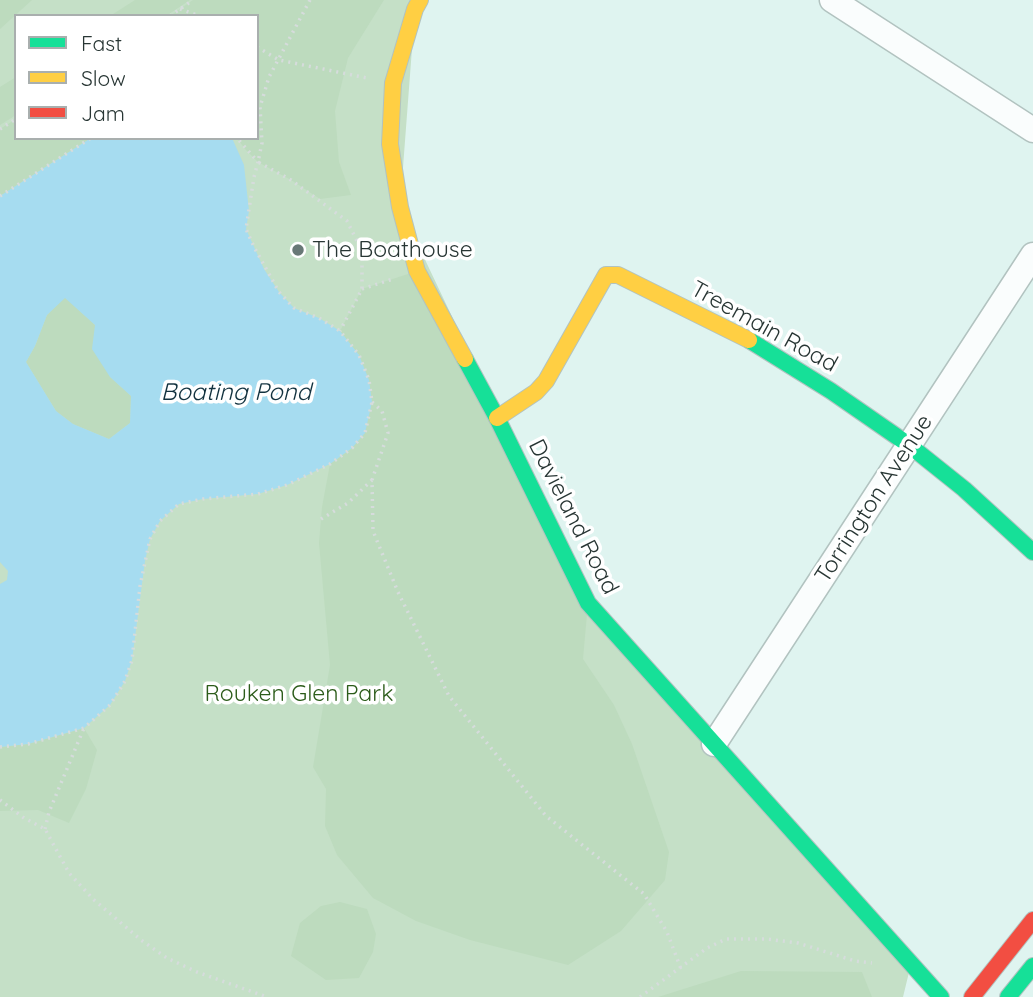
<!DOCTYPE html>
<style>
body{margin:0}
#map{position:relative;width:1033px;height:997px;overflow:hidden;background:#dff4f0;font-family:Quicksand,sans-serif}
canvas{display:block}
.legend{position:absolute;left:14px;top:14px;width:245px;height:126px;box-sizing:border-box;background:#fff;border:2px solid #a9afae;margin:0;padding:9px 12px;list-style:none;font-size:21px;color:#283634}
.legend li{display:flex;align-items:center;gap:14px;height:35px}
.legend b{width:35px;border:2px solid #a9afae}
</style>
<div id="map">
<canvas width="1033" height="997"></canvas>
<ul class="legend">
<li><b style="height:9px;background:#16e098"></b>Fast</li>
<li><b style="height:9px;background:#ffcf43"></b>Slow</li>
<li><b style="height:9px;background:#f24e42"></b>Jam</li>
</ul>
</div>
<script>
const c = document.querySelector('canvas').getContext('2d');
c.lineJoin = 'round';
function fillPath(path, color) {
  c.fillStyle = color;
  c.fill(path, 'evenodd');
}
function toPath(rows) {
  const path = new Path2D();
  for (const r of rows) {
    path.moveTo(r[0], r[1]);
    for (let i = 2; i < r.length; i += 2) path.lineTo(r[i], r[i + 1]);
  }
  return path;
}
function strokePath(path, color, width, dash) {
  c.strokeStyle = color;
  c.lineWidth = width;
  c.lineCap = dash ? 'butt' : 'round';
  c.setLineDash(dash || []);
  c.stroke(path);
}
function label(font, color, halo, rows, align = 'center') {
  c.font = font + ' Quicksand,sans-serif';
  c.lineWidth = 7;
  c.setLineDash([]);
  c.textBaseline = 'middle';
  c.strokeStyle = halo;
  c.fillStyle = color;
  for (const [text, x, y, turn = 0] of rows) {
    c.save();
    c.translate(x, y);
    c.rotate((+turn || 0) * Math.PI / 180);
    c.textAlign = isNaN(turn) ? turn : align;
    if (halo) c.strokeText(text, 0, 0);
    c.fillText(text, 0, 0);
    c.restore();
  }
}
fillPath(toPath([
 [0,0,420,0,415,9,400,207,588,603,911,964,903,997,0,997],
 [16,16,257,16,257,138,16,138]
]), '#c5e0c7');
fillPath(toPath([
 [0,0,32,0,0,29],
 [135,0,190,0,166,16,110,16],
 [193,0,384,0,348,58,335,111,339,162,351,195,320,199,291,180,258,162,245,149,237,138,257,138,257,16,170,16],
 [16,77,16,115,0,125,0,87],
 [16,119,16,138,91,138,0,196,0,129],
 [417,271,588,603,583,659,614,705,632,744,669,852,665,880,621,931,568,965,470,940,416,921,373,898,337,855,325,826,326,789,313,767,330,665,319,543,322,507,330,464,352,448,359,355,340,331,362,289],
 [65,297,95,325,110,377,131,396,130,423,109,439,73,424,56,411,26,362,35,346,47,315],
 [84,728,97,750,86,789,69,823,38,810,0,811,0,747,28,744],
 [340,902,367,909,376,934,373,952,359,978,326,980,291,956,300,923,321,906],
 [741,971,862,972,872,997,658,997]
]), '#bddbbe');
fillPath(toPath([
 [91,138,232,138,244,165,249,211,246,229,264,269,279,292,294,308,319,318,340,331,359,355,369,380,372,402,365,433,352,448,330,464,287,485,258,494,203,499,179,504,160,521,150,539,145,561,132,660,125,681,110,705,84,728,28,744,0,747,0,584,7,580,8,571,0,562,0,196],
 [65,298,95,325,92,349,110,377,131,396,130,423,109,439,73,424,56,411,26,362,35,346,47,315]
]), '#a6dcf0');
const street = toPath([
 [832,0,1033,130],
 [714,744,1033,255]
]);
const fast = toPath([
 [749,340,831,391,909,445,964,489,1033,552],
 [465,359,497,418,588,603,941,997],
 [1008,997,1033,966]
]);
const slow = toPath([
 [420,0,415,9,393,83,390,144,400,207,417,271,465,359],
 [497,418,536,392,546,381,606,275,618,275,749,340]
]);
const jam = toPath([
 [972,997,1033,920]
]);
strokePath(street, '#b2c3c0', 27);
strokePath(fast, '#b2c3c0', 18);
strokePath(slow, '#b2c3c0', 18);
strokePath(jam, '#b2c3c0', 18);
strokePath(toPath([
 [310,0,269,77,260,107,262,143,258,162,291,180,347,221,362,251,362,289,340,331],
 [180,9,200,16],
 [170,16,193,0],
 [257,47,279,60,367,78],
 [0,129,16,119],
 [0,196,91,138],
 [362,289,393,279],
 [372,402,382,411,388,433,372,480,373,531,398,592,449,696,546,816,644,894,667,932,681,969],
 [321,519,348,503,372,480],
 [0,747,28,744,84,728,110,705,125,681,132,660,140,586,150,539,160,521,179,504,203,499,258,494,287,485,330,464,352,448,365,433,372,402,369,380,359,355,340,331,319,318,294,308,279,292,254,247,246,229,254,177,258,162,237,138],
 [0,800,24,818,45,829,69,873,93,899,141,940,167,958,197,972,267,997],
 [45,829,49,812,84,728],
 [640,997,707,948,726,939,767,939,798,943,855,961,872,963]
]), '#d6dcdc', 3.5, [2, 5]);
strokePath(street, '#fafdfd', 24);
strokePath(fast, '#16e098', 16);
strokePath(slow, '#ffcf43', 16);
strokePath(jam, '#f24e42', 16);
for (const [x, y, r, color] of [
 [298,250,7,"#687876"]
]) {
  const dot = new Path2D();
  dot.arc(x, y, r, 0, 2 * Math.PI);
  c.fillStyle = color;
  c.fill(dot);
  strokePath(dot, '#fff', 2.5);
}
label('23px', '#283634', '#fff', [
 ["The Boathouse",312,250]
], 'left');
label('23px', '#283634', '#fff', [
 ["Treemain Road",764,327,29],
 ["Torrington Avenue",874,499,-57],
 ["Davieland Road",573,517,63]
]);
label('23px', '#2c5c1a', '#fff', [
 ["Rouken Glen Park",299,694]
]);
label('italic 24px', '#12323f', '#fff', [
 ["Boating Pond",236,393]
]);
</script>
